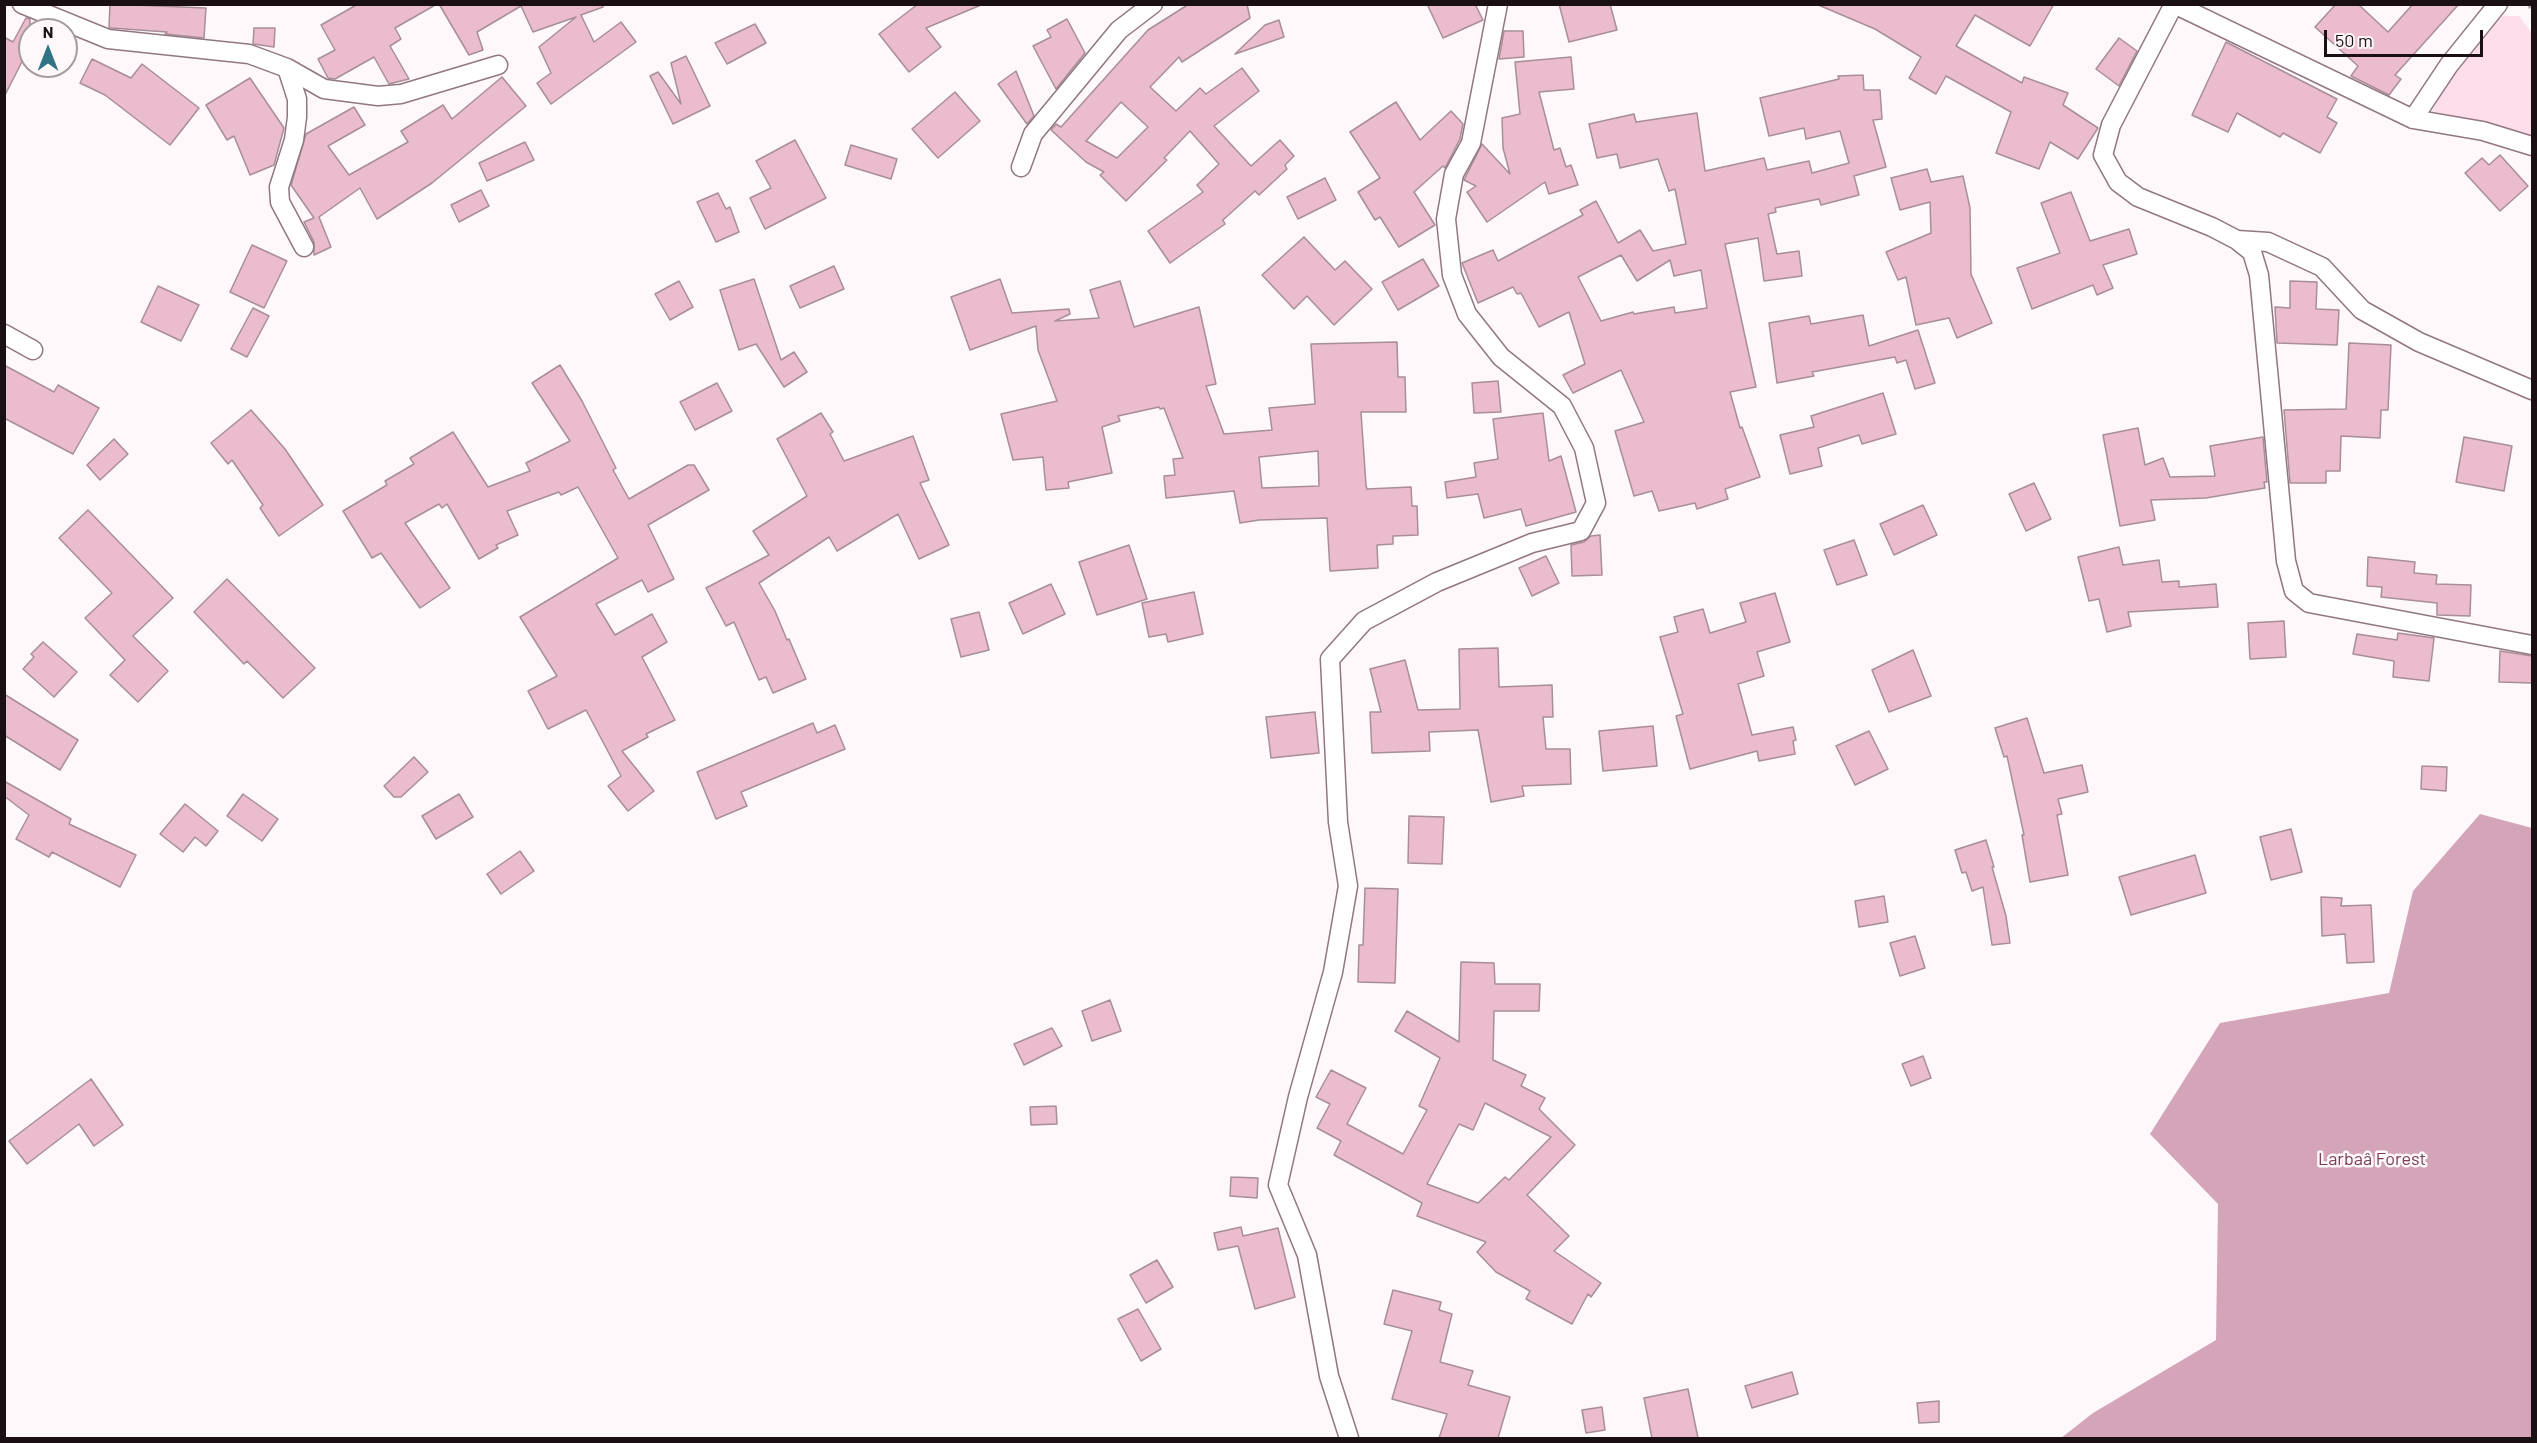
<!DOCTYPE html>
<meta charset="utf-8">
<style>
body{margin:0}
#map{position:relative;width:2537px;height:1443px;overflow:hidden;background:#fef8fa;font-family:Barlow,sans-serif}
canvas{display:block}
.frame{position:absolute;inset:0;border:6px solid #1a1014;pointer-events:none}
.north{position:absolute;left:18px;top:18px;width:60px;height:60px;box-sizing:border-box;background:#fef8fa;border:2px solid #a39b9e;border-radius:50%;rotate:0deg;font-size:16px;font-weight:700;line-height:24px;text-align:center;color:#1a1014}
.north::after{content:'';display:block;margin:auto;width:21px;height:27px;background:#327386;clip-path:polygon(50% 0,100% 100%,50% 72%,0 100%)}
.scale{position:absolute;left:2324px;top:30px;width:159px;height:27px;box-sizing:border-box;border:3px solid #1a1014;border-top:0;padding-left:8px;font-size:18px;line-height:21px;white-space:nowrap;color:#1a1014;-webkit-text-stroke:4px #fef8fa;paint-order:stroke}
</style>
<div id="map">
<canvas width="2537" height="1443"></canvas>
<div class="frame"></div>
<div class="north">N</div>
<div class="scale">50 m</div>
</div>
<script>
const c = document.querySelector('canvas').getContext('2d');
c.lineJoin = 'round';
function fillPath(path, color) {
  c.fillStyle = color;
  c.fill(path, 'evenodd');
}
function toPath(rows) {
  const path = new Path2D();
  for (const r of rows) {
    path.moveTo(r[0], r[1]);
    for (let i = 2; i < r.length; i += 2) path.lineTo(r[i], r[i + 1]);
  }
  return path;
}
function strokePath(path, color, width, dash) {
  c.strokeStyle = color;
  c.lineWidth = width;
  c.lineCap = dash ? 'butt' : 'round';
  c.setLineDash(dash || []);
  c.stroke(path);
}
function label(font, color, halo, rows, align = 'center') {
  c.font = font + ' Barlow,sans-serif';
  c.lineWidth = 5;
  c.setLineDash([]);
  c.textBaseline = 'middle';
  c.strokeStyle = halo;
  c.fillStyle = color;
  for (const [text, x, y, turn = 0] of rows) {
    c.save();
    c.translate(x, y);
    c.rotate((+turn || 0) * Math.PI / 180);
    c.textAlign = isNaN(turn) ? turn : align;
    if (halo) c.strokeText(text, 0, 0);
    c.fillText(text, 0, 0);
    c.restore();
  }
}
fillPath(toPath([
 [2502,16,2519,16,2532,33,2532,138,2432,111,2465,52]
]), '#fedeea');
fillPath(toPath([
 [2480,814,2532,828,2532,1438,2061,1438,2093,1413,2216,1340,2218,1204,2150,1134,2220,1023,2389,993,2413,891]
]), '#d4a5b8');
const building = toPath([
 [110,4,206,8,204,38,165,34,167,32,111,28,109,27,110,4],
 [358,4,437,4,395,28,401,39,390,46,409,79,389,84,374,57,335,79,328,78,318,59,335,50,321,25,358,4],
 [439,4,603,4,603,7,581,15,594,42,621,22,636,42,551,104,537,83,551,73,539,47,576,17,533,32,521,6,477,32,483,50,469,55,439,4],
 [918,4,981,5,926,28,941,47,909,72,879,34,918,4],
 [1189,4,1247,4,1250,18,1182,62,1179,57,1150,87,1176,111,1200,88,1206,94,1242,68,1259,91,1214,126,1251,166,1280,140,1294,156,1285,165,1287,169,1259,195,1255,191,1223,220,1225,224,1170,263,1148,231,1203,192,1197,185,1219,164,1190,131,1164,158,1167,160,1126,201,1100,175,1104,172,1086,162,1051,130,1056,124,1061,127,1148,30,1189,4],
 [1121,102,1148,127,1117,158,1086,141,1121,102],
 [1427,4,1475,4,1483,20,1443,38,1427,4],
 [1559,4,1610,4,1617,30,1569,42,1559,4],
 [1816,4,2054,4,2030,46,1975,15,1956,46,2022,83,2024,77,2068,93,2063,105,2098,128,2078,159,2050,142,2039,169,1996,153,2011,112,1946,76,1936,94,1909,78,1921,57,1875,29,1816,4],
 [2336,4,2358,4,2388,32,2413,4,2459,4,2395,75,2401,79,2389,95,2351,76,2358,66,2315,27,2336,4],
 [26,18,30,19,30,46,4,97,4,37,13,42,26,18],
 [1067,19,1085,53,1056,89,1033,46,1051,37,1047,30,1067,19],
 [1279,20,1284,37,1235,54,1265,25,1279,20],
 [755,24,766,43,727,64,715,43,755,24],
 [254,28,275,28,274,47,253,44,254,28],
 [1504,31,1523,31,1524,57,1499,59,1504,31],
 [2119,38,2137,51,2119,86,2096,69,2119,38],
 [2226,42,2337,99,2327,117,2337,123,2320,153,2283,133,2280,137,2237,113,2228,132,2192,115,2226,42],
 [686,56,710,106,673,124,650,76,658,72,681,104,671,63,686,56],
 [1571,57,1574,89,1539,92,1554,150,1560,148,1566,167,1571,165,1578,185,1549,194,1545,182,1487,222,1467,192,1476,186,1464,180,1482,144,1510,174,1503,148,1502,118,1520,114,1515,62,1571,57],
 [92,59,131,78,142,64,199,108,170,145,105,95,80,83,92,59],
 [1016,71,1034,116,1027,124,998,84,1016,71],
 [1863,75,1864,90,1880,90,1882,119,1873,120,1886,167,1854,176,1859,195,1821,205,1819,199,1775,208,1776,212,1768,214,1777,254,1799,251,1802,276,1764,281,1758,238,1725,244,1756,387,1730,392,1740,428,1742,427,1760,477,1725,489,1728,499,1697,509,1695,503,1659,511,1652,491,1634,496,1615,431,1644,422,1621,370,1573,393,1563,375,1585,364,1569,312,1539,327,1521,293,1517,294,1513,287,1478,303,1462,263,1493,250,1498,261,1583,215,1580,210,1596,201,1618,243,1640,230,1653,251,1686,244,1675,189,1669,191,1658,159,1620,168,1617,154,1597,158,1589,124,1634,114,1636,122,1697,113,1705,171,1764,158,1767,170,1809,161,1812,173,1849,163,1840,131,1806,139,1804,128,1769,136,1760,98,1839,79,1838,76,1863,75],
 [1621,255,1637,281,1670,260,1674,276,1701,270,1707,308,1675,313,1674,307,1634,314,1633,312,1601,321,1578,277,1621,255],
 [502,77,526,106,432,183,377,219,360,188,319,217,331,247,314,255,314,242,304,222,314,218,291,185,306,134,354,107,365,125,328,146,349,175,408,142,401,131,443,105,452,119,502,77],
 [250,78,284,128,274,165,250,175,234,136,227,140,206,105,250,78],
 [955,92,980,121,938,158,912,129,955,92],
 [1396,102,1420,140,1451,111,1463,124,1460,139,1445,168,1443,166,1414,192,1435,225,1399,247,1380,217,1375,220,1358,192,1380,178,1350,132,1396,102],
 [795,140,826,198,765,229,750,198,771,188,756,161,795,140],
 [525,142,534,160,487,181,479,163,525,142],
 [851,145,897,159,891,179,845,165,851,145],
 [2500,155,2528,186,2500,211,2465,173,2482,158,2489,165,2500,155],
 [1927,169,1931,182,1963,176,1970,208,1971,274,1992,323,1957,338,1949,318,1916,325,1906,277,1898,280,1886,252,1931,233,1930,202,1900,210,1891,178,1927,169],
 [1325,178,1336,200,1298,219,1287,197,1325,178],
 [481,190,489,206,459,222,451,205,481,190],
 [2071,192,2090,241,2129,229,2137,254,2103,265,2113,288,2097,295,2093,285,2032,309,2017,268,2060,253,2041,203,2071,192],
 [718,193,726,209,730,207,739,232,716,242,697,202,718,193],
 [1304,237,1335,270,1345,261,1372,289,1334,325,1307,296,1294,309,1262,275,1304,237],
 [252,245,287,261,264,308,230,292,252,245],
 [1423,259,1439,286,1398,310,1382,282,1423,259],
 [834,266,844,289,800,308,790,286,834,266],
 [754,279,781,360,794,352,807,372,784,387,756,344,739,350,720,290,754,279],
 [1000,279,1012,313,1069,309,1070,314,1055,321,1099,318,1090,290,1120,281,1134,327,1199,307,1216,384,1206,386,1224,434,1272,430,1269,408,1315,404,1311,344,1397,342,1398,377,1405,377,1406,412,1361,412,1366,485,1367,489,1411,487,1412,506,1417,506,1418,535,1393,536,1393,544,1377,545,1378,568,1330,571,1327,518,1259,520,1240,523,1234,491,1166,498,1164,476,1175,475,1173,459,1183,458,1164,408,1160,409,1159,407,1118,416,1120,421,1102,427,1112,473,1068,482,1069,488,1046,490,1043,457,1013,460,1001,414,1057,401,1038,350,1036,326,970,350,951,297,1000,279],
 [1318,451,1319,486,1262,488,1259,457,1318,451],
 [679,281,693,307,670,320,655,294,679,281],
 [2290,281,2317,282,2316,309,2339,310,2337,345,2277,343,2275,307,2290,308,2290,281],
 [158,286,199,305,181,341,141,322,158,286],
 [253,308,269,316,247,357,231,349,253,308],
 [1863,315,1869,346,1918,330,1935,383,1915,389,1906,360,1897,363,1895,357,1812,372,1814,376,1777,383,1769,323,1809,316,1811,324,1863,315],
 [2349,343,2391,345,2388,410,2381,410,2380,438,2341,436,2340,471,2326,471,2326,483,2290,483,2284,410,2346,409,2349,343],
 [4,365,54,392,58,385,99,408,73,454,4,418,4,365],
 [560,365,582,401,616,468,613,470,629,499,688,465,694,465,709,490,648,525,674,579,648,592,642,580,596,604,615,635,652,614,667,642,642,657,675,720,646,734,648,737,622,751,654,791,628,811,608,786,621,776,586,710,548,729,528,691,557,676,520,617,618,558,578,487,561,495,559,492,507,511,518,535,496,545,498,548,479,559,447,504,442,508,439,504,405,523,450,588,420,608,381,553,372,558,343,511,387,485,385,481,414,464,410,458,453,432,488,487,530,471,526,463,570,441,532,383,560,365],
 [1498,381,1501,412,1474,413,1472,383,1498,381],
 [717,383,732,411,695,430,680,402,717,383],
 [1883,393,1896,434,1862,444,1859,435,1818,448,1822,466,1790,474,1780,435,1814,427,1811,416,1883,393],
 [251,410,285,449,323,505,279,536,260,508,263,505,232,460,228,464,211,443,251,410],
 [821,413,833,432,830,434,844,461,913,436,929,480,920,483,949,545,919,559,898,514,837,551,829,537,759,583,775,611,787,640,789,639,806,679,773,693,766,677,759,680,734,622,726,626,706,588,769,555,753,531,807,496,777,439,821,413],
 [1543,413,1549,461,1561,456,1576,512,1526,526,1521,509,1484,518,1478,494,1447,498,1445,482,1476,477,1474,463,1498,459,1493,419,1543,413],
 [2138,428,2145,465,2163,458,2170,477,2215,476,2210,446,2263,437,2267,482,2264,482,2265,488,2206,498,2151,500,2155,520,2120,526,2103,435,2138,428],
 [2464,437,2512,446,2504,491,2456,482,2464,437],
 [114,439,128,454,100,480,87,465,114,439],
 [2034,483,2051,519,2026,531,2009,494,2034,483],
 [1923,505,1937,535,1894,555,1880,524,1923,505],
 [88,510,173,598,133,636,168,671,138,702,110,675,125,660,85,618,112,593,59,538,88,510],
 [1600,535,1602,575,1572,576,1571,545,1584,542,1591,536,1600,535],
 [1854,540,1867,575,1837,585,1824,550,1854,540],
 [1129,545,1147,599,1097,615,1079,562,1129,545],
 [2119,547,2123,565,2159,560,2162,582,2179,581,2179,587,2216,584,2218,607,2128,612,2131,626,2107,632,2099,599,2089,601,2078,557,2119,547],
 [1546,556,1559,583,1532,596,1519,568,1546,556],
 [2368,557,2415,562,2414,573,2437,575,2436,584,2471,585,2470,616,2437,615,2437,603,2381,597,2382,587,2367,586,2368,557],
 [227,579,315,668,283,698,247,661,244,664,194,612,227,579],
 [1051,584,1065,614,1023,634,1009,603,1051,584],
 [1194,592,1203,634,1168,642,1166,634,1149,637,1142,603,1194,592],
 [1775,593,1790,642,1757,652,1764,676,1738,684,1752,735,1793,727,1796,740,1793,741,1795,754,1759,761,1757,751,1690,769,1676,716,1683,714,1660,637,1678,632,1674,617,1703,609,1710,633,1746,622,1740,603,1775,593],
 [979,612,989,650,961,657,951,619,979,612],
 [2284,621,2286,657,2250,659,2248,623,2284,621],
 [2398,633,2434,638,2429,681,2393,677,2394,661,2353,654,2357,634,2397,640,2398,633],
 [43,642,77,672,54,697,23,669,34,657,31,654,43,642],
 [1498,648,1499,687,1552,685,1553,717,1543,717,1546,749,1570,749,1571,784,1522,786,1524,796,1491,802,1478,730,1429,732,1430,751,1372,753,1370,712,1381,712,1370,669,1405,660,1418,710,1460,709,1459,649,1498,648],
 [1913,650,1931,696,1889,712,1872,670,1913,650],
 [2500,651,2532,656,2532,683,2499,682,2500,651],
 [4,694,78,740,60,770,4,735,4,694],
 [1315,712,1319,753,1271,758,1266,717,1315,712],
 [2027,718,2044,773,2082,765,2088,792,2058,799,2062,814,2057,815,2068,875,2030,882,2022,835,2024,835,2007,756,2004,757,1995,728,2027,718],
 [813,723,817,733,835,725,845,749,741,792,747,806,716,819,697,772,813,723],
 [1653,726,1657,766,1603,771,1599,731,1653,726],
 [1869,731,1888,769,1855,785,1836,746,1869,731],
 [414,757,428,772,401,797,394,797,384,786,414,757],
 [2422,766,2447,767,2446,791,2421,789,2422,766],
 [4,781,71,819,69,824,136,855,120,887,52,852,49,857,16,839,29,815,4,796,4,781],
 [243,794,278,819,262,841,227,816,243,794],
 [459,794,473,817,436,839,422,816,459,794],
 [185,804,218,831,206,846,195,837,183,852,160,834,185,804],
 [1409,816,1444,817,1442,864,1408,863,1409,816],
 [2291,829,2302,872,2271,880,2260,837,2291,829],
 [1986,840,1994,867,1992,867,2006,916,2010,943,1992,945,1983,887,1972,891,1966,872,1962,873,1955,850,1986,840],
 [520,851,534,871,501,894,487,874,520,851],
 [2195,855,2206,893,2131,915,2119,877,2195,855],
 [1365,888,1398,889,1395,983,1358,982,1359,945,1363,945,1365,888],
 [1884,896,1888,922,1859,927,1855,901,1884,896],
 [2321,897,2342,898,2341,906,2371,905,2374,962,2347,963,2345,934,2322,936,2321,897],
 [1915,936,1925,968,1900,976,1890,943,1915,936],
 [1461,962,1494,963,1495,984,1540,984,1539,1011,1494,1011,1493,1060,1526,1075,1521,1086,1545,1098,1539,1109,1575,1145,1527,1195,1569,1236,1554,1251,1601,1283,1591,1297,1588,1294,1572,1324,1526,1299,1530,1291,1496,1272,1477,1252,1486,1242,1417,1216,1422,1203,1334,1155,1341,1141,1317,1128,1330,1104,1316,1097,1331,1070,1366,1088,1347,1124,1403,1154,1427,1110,1419,1106,1440,1058,1395,1031,1407,1011,1459,1042,1461,962],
 [1485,1103,1551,1137,1509,1180,1505,1177,1478,1203,1427,1184,1459,1124,1473,1130,1485,1103],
 [1110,1000,1121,1031,1092,1041,1082,1011,1110,1000],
 [1052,1028,1062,1046,1024,1065,1014,1044,1052,1028],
 [1923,1056,1931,1078,1911,1086,1902,1064,1923,1056],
 [91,1079,123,1125,94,1146,79,1124,27,1164,9,1141,91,1079],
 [1056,1106,1057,1124,1031,1125,1030,1107,1056,1106],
 [1231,1177,1258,1178,1257,1198,1230,1196,1231,1177],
 [1241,1227,1243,1236,1278,1228,1295,1297,1255,1309,1238,1246,1218,1250,1214,1233,1241,1227],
 [1157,1260,1173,1287,1146,1303,1130,1275,1157,1260],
 [1393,1290,1441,1302,1439,1310,1452,1314,1440,1362,1473,1371,1468,1385,1510,1397,1498,1438,1439,1438,1447,1414,1392,1399,1412,1331,1384,1324,1393,1290],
 [1138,1309,1161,1349,1141,1361,1118,1319,1138,1309],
 [1792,1372,1798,1394,1752,1408,1745,1386,1792,1372],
 [1688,1389,1698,1438,1652,1438,1644,1398,1688,1389],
 [1939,1401,1939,1422,1919,1423,1917,1403,1939,1401],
 [1602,1407,1605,1430,1586,1433,1582,1410,1602,1407]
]);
fillPath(building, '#ebbbce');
strokePath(building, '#a88e98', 1.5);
const street = toPath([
 [22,4,108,39,249,54,287,68,324,89,378,96,401,94,498,65],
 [2174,4,2111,125,2103,155,2118,182,2138,197,2212,227,2237,240,2252,252,2259,275,2286,561,2294,591,2309,603,2532,645],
 [2174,4,2413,119,2483,131,2532,146],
 [287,68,297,99,297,117,294,140,279,187,280,202,304,247],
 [2413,119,2449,65,2498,4],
 [1021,167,1033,134,1119,30,1153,4],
 [2237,240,2268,242,2322,267,2362,310,2419,342,2532,390],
 [4,334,33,350],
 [1349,1438,1329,1376,1307,1255,1278,1185,1298,1097,1333,972,1348,886,1338,822,1330,659,1364,621,1437,582,1532,543,1581,531,1596,503,1584,448,1562,406,1501,357,1467,314,1452,275,1446,219,1454,174,1471,143,1498,4]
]);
strokePath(street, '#917781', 21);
strokePath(toPath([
 [2529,4,2532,11]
]), '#aea7a9', 4, [4.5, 3]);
strokePath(street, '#fff', 18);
label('18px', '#793d58', '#fef8fa', [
 ["Larbaâ Forest",2372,1159]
]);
</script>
